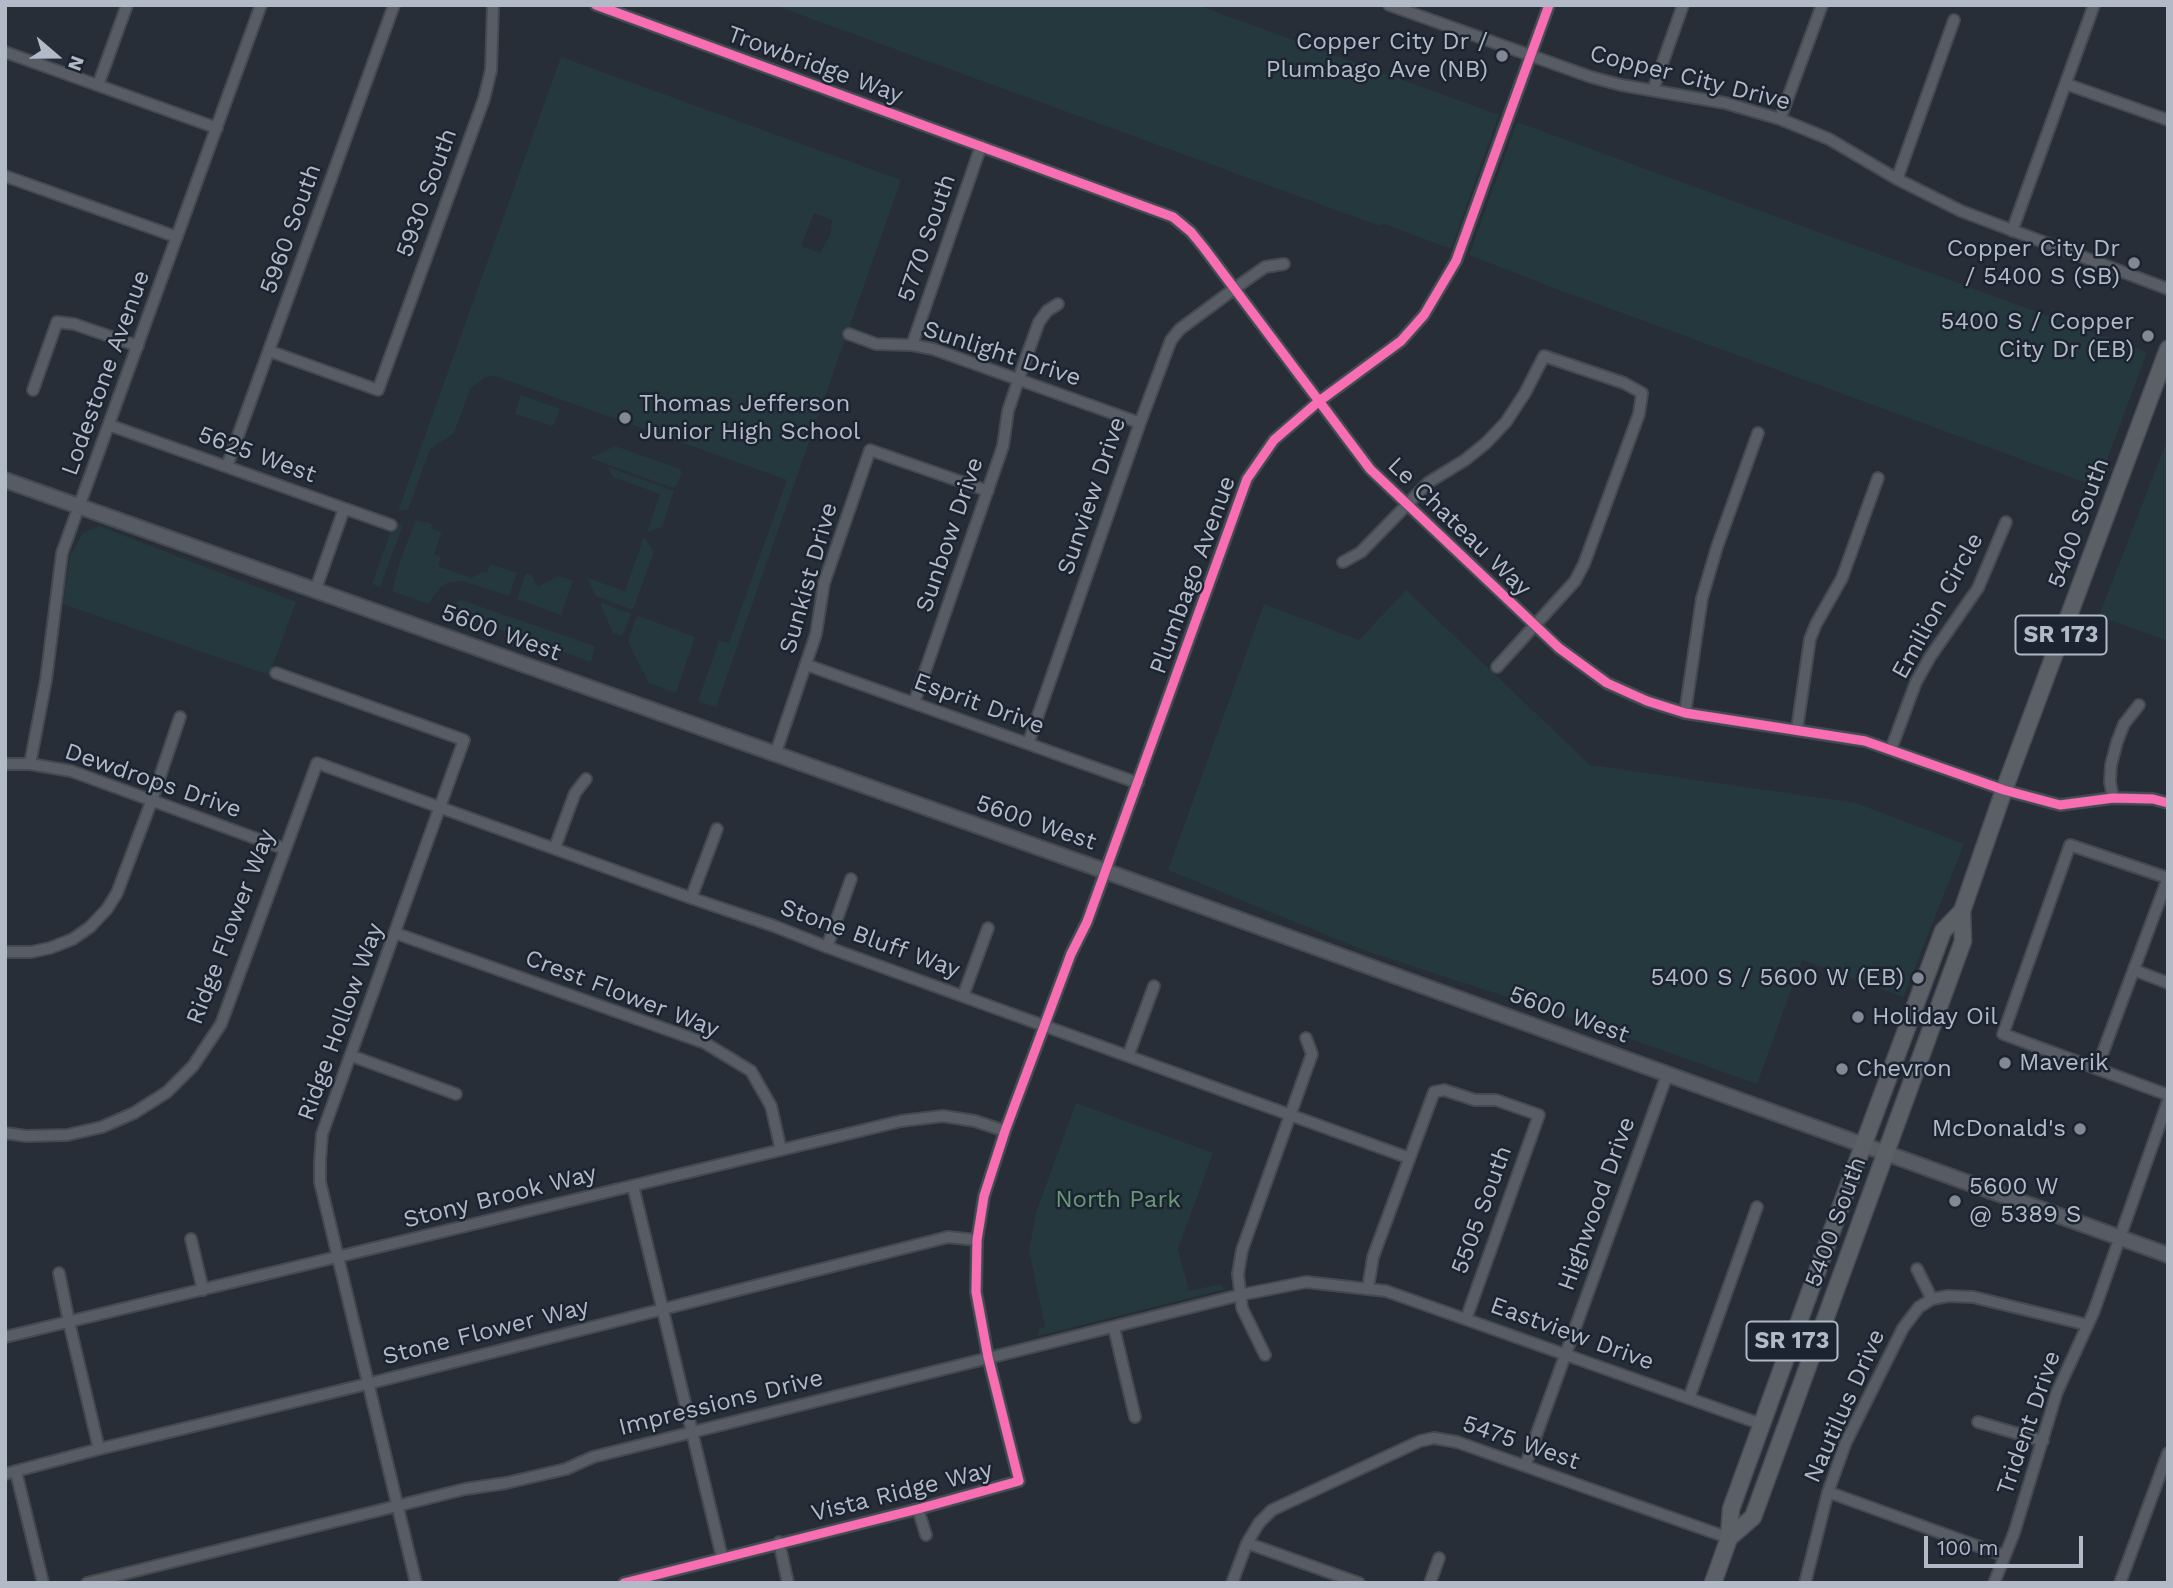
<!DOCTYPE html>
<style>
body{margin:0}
#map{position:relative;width:2173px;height:1588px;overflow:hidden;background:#282e37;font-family:"Work Sans",sans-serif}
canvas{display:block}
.frame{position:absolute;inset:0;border:7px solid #b2bac8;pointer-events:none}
.north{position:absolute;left:21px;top:21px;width:70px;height:70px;-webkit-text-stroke:5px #1c2432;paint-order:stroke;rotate:110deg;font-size:19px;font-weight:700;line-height:28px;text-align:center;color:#b2bac8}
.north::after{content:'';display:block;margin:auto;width:24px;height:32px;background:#b2bac8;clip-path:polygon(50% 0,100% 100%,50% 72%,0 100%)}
.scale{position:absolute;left:1924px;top:1536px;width:159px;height:32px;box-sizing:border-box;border:4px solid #b2bac8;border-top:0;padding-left:9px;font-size:21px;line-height:24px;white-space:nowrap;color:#b2bac8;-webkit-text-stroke:5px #1c2432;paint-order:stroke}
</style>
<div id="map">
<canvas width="2173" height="1588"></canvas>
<div class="frame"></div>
<div class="north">N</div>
<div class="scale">100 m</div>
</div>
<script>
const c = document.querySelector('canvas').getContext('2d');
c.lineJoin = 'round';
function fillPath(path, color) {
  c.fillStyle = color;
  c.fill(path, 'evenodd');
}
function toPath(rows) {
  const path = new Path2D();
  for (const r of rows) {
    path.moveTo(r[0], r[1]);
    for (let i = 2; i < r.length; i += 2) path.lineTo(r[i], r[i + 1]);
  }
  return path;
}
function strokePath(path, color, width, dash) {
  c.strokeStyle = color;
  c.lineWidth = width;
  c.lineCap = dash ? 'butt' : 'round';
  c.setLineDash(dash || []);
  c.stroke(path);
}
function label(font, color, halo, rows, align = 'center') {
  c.font = font + ' "Work Sans",sans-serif';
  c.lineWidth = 5;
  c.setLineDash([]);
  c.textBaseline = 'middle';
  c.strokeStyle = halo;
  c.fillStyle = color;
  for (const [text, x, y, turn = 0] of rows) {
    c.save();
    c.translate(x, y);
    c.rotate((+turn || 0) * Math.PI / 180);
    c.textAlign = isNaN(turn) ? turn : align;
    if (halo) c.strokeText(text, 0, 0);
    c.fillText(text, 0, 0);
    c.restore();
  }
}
fillPath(toPath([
 [774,5,1197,5,1499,115,1451,249,1382,223,1380,226],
 [561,57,901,180,716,707,698,701,719,641,729,643,787,480,495,376,485,377,470,389,454,433,430,449,408,510,398,511],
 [814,213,832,220,831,233,820,253,801,246],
 [1517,122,2147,352,2097,487,1554,288,1469,255],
 [521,395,560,409,553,426,515,414],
 [2168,438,2168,641,2099,616],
 [615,446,680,469,682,472,677,485,673,488,590,458],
 [608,467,674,491,662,527,647,532,660,494,613,477],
 [417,520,432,524,431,528,442,532,434,554,441,557,438,566,471,578,482,572,487,573,490,564,517,573,509,596,464,581,447,583,440,588,428,604,392,591,400,561,415,522],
 [394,522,403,525,380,587,372,584],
 [99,526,296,602,269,675,63,604,70,556,83,533],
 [644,537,654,552,634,607,630,609,596,596,587,578,625,591],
 [526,573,532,576,538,587,559,576,573,581,561,615,517,599],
 [1406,590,1590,765,1856,803,1964,844,1903,997,1802,960,1757,1084,1580,1021,1361,949,1168,870,1264,604,1359,640],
 [461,600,595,646,591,662,449,611,451,606],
 [602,603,631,614,622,636,613,633,601,606],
 [639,616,695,637,676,693,649,683,628,642,636,618],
 [1076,1103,1213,1153,1178,1249,1189,1291,1220,1284,1225,1289,1037,1336,1040,1328,1045,1327,1029,1250,1037,1210]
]), '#25383d');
const street = toPath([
 [596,5,1173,217,1191,232,1204,248,1370,469,1559,648,1607,683,1647,701,1685,713,1865,741,2004,790,2060,805,2113,798,2153,799,2168,803],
 [1389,5,1591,77,1621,85,1725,103,1780,119,1829,139,1897,179,1961,211,2168,289],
 [5,52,217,128],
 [2066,84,2168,120],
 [98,85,127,5],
 [1653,90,1683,5],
 [1780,119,1822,5],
 [5,176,177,237],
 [1897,179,1954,20],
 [2012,231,2094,5],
 [849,334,876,344,912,345,933,349,1140,423],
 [912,345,981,146],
 [269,351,378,390,484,99,491,70,493,5],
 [33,390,57,322,74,324,138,346],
 [109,425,391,525],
 [227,466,394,5],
 [1343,562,1361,552,1429,482,1465,460,1486,443,1506,422,1525,393,1544,356,1624,383,1642,393,1639,414,1584,564,1575,581,1497,667],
 [315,591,344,509],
 [807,665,1138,783],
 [276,673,464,740,322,1134,320,1161,320,1182,416,1583],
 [914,703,1003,446,1008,411,1022,369,1039,322,1047,311,1058,304],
 [1685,713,1702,598,1717,547,1758,433],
 [1797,729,1810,639,1816,624,1842,578,1878,478],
 [1028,744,1140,423,1171,340,1180,329,1245,281,1265,267,1284,264],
 [1891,749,1916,682,1930,657,1978,588,2006,522],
 [775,755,816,634,824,583,870,450,988,491],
 [5,764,30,764,71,771,285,849],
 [30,764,46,680,62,553,261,5],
 [2113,798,2110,782,2111,765,2117,742,2124,724,2139,705],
 [555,847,575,793,586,779],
 [691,898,717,829],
 [395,933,705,1043,751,1071,771,1106,781,1150],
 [827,947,851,879],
 [5,952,31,952,50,948,73,939,90,927,107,909,117,893,152,800,180,717],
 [2134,970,2168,983],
 [963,996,988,928],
 [352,1056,456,1094],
 [1128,1056,1154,986],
 [2097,1068,2168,878,2070,845,2003,1034,2168,1095],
 [5,1133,26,1136,67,1135,102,1127,134,1113,167,1092,193,1066,221,1024,317,763,691,898,774,926,827,947,1409,1158],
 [633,1186,722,1557],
 [191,1239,203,1290],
 [59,1273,69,1322,99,1449],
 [1368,1288,1373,1257,1434,1092,1444,1090,1475,1100,1496,1100,1539,1115,1466,1319],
 [1932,1299,1948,1296,1973,1297,2088,1325],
 [1114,1328,1135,1417],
 [5,1337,901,1121,943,1116,975,1121,1005,1131],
 [1265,1355,1242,1308,1238,1274,1242,1250,1312,1054,1306,1038],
 [1689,1398,1757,1207],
 [1978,1422,2043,1441],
 [1525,1466,1667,1075],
 [16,1472,43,1583],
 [5,1474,99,1449,367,1384,948,1237,977,1240],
 [1828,1492,2005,1556],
 [918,1509,926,1535],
 [779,1542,788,1583],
 [1247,1543,1359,1583],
 [87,1583,465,1489,506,1483,566,1469,593,1457,1240,1295,1306,1282,1386,1291,1761,1424],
 [624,1583,918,1509,1019,1481,988,1357,976,1292,977,1240,984,1196,1005,1131,1071,954,1087,922,1247,479,1274,440,1318,402,1401,341,1424,315,1456,261,1549,5],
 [1232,1583,1247,1543,1259,1523,1272,1510,1420,1441,1434,1438,1457,1442,1729,1538],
 [1430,1583,1439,1558],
 [1805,1583,1828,1492,1846,1442,1903,1328,1919,1307,1932,1299,1917,1269],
 [1994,1583,2014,1533,2057,1392,2094,1311,2168,1101],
 [2120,1583,2168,1453]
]);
const secondary = toPath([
 [5,480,1105,871,2168,1255]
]);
const primary = toPath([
 [1729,1538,1753,1517,1963,941,1962,911,2004,790,2168,349],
 [1713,1583,1729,1538,1731,1509,1854,1170,1943,931,1962,911]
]);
strokePath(street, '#454950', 14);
strokePath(secondary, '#454950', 18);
strokePath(primary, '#464b54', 19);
strokePath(street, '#585d65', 10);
strokePath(secondary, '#575b63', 14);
strokePath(primary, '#5b5f66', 16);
strokePath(toPath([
 [596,5,1173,217,1191,232,1204,248,1370,469,1559,648,1607,683,1647,701,1685,713,1865,741,2004,790,2060,805,2113,798,2153,799,2168,803],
 [624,1583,918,1509,1019,1481,988,1357,976,1292,977,1240,984,1196,1005,1131,1071,954,1087,922,1247,479,1274,440,1318,402,1401,341,1424,315,1456,261,1549,5]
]), '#f96db3', 9);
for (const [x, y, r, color] of [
 [1502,56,7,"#828995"],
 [2134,263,7,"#828995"],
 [2148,336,7,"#828995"],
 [625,418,7,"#828995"],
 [1918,978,7,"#828995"],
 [1858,1017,7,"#828995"],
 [2005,1063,7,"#828995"],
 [1842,1069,7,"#828995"],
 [2080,1129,7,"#828995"],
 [1955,1201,7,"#828995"]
]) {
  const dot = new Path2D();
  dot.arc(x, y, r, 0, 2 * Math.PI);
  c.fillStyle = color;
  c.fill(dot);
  strokePath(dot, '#1c2432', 2.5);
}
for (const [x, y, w] of [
 [2061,635,91],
 [1792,1341,91]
]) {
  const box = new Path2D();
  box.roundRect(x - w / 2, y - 19.5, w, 39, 5);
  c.fillStyle = '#1c2432';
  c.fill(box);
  strokePath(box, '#b2bac8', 2);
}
label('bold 23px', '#b2bac8', null, [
 ["SR 173",2061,635],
 ["SR 173",1792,1341]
]);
label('24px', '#b2bac8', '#1c2432', [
 ["Copper City Dr /",1488,42],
 ["Plumbago Ave (NB)",1488,70],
 ["Copper City Dr",2120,249],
 ["/ 5400 S (SB)",2120,277],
 ["5400 S / Copper",2134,322],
 ["City Dr (EB)",2134,350],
 ["Thomas Jefferson",639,404,"left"],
 ["Junior High School",639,432,"left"],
 ["5400 S / 5600 W (EB)",1904,978],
 ["Holiday Oil",1872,1017,"left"],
 ["Maverik",2019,1063,"left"],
 ["Chevron",1856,1069,"left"],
 ["McDonald's",2066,1129],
 ["5600 W",1969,1187,"left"],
 ["@ 5389 S",1969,1215,"left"]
], 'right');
label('24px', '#b2bac8', '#1c2432', [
 ["Trowbridge Way",815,65,20],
 ["Copper City Drive",1690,78,14],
 ["5930 South",427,193,-70],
 ["5960 South",291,229,-70],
 ["5770 South",927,238,-71],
 ["Sunlight Drive",1002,354,18],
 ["Lodestone Avenue",106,373,-70],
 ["5625 West",257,455,20],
 ["Sunview Drive",1092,496,-71],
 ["5400 South",2079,523,-70],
 ["Le Chateau Way",1459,527,44],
 ["Sunbow Drive",950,535,-71],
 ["Plumbago Avenue",1193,575,-70],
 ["Sunkist Drive",809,578,-74],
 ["Emilion Circle",1938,606,-61],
 ["5600 West",501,633,20],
 ["Esprit Drive",979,704,20],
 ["Dewdrops Drive",153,781,19],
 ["5600 West",1036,823,19],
 ["Ridge Flower Way",231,927,-69],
 ["Stone Bluff Way",870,939,20],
 ["Crest Flower Way",622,994,21],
 ["5600 West",1569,1015,20],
 ["Ridge Hollow Way",341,1022,-70],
 ["Stony Brook Way",500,1197,-14],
 ["Highwood Drive",1597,1204,-70],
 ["5505 South",1482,1210,-70],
 ["5400 South",1836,1222,-70],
 ["Stone Flower Way",486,1332,-14],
 ["Eastview Drive",1572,1334,20],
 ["Impressions Drive",721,1403,-14],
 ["Nautilus Drive",1845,1406,-66],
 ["Trident Drive",2029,1423,-71],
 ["5475 West",1521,1443,19],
 ["Vista Ridge Way",902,1492,-14]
]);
label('24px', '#689a76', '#1c2432', [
 ["North Park",1118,1200]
]);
</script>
